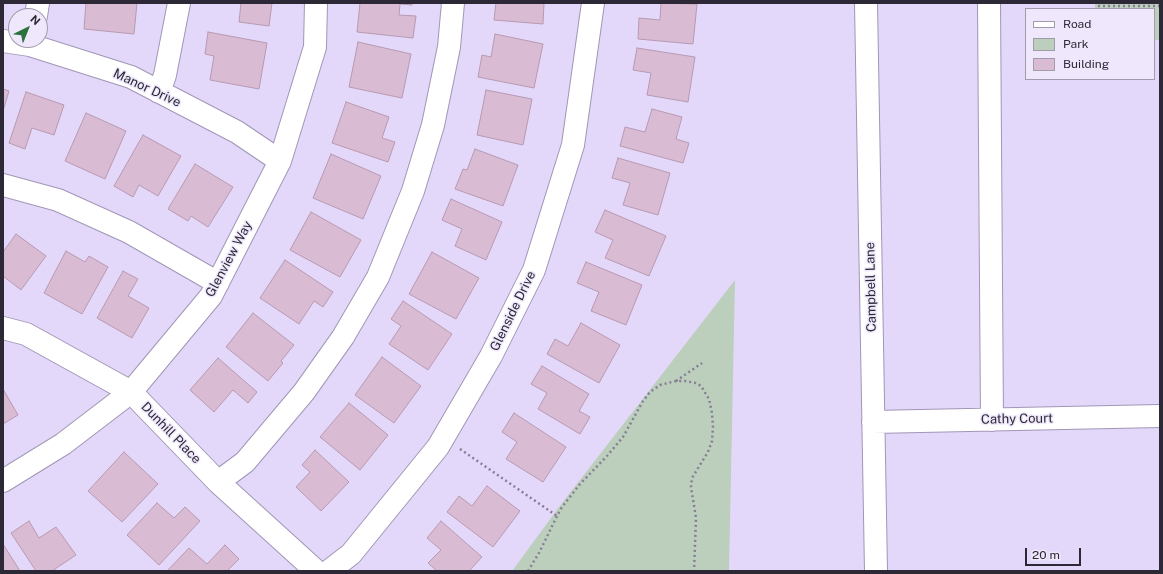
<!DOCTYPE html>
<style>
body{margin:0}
#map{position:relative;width:1163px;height:574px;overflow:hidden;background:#e4d8fa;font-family:"Public Sans",sans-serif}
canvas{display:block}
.frame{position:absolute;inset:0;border:4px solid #2c2835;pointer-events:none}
.legend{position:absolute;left:1025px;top:8px;width:130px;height:72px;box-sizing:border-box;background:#efe8fc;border:1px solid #a19bac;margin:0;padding:5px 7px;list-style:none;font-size:12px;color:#2c2835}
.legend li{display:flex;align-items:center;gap:8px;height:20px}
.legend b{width:20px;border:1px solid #a19bac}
.north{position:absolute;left:8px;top:8px;width:40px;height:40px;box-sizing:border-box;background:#efe8fc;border:1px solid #a19bac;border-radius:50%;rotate:43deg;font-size:11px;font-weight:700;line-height:16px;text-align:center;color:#2c2835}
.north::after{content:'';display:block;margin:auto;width:14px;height:18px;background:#2c723e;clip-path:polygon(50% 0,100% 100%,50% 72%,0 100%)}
.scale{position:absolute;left:1025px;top:548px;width:56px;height:18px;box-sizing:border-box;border:2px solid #2c2835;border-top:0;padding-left:5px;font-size:12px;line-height:14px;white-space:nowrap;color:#2c2835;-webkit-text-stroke:3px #efe8fc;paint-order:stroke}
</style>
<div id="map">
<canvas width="1163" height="574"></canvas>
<div class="frame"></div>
<ul class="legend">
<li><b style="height:5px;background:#fff"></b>Road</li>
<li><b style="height:11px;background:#bccfbc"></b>Park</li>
<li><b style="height:11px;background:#d9bbd3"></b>Building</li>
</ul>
<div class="north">N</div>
<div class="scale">20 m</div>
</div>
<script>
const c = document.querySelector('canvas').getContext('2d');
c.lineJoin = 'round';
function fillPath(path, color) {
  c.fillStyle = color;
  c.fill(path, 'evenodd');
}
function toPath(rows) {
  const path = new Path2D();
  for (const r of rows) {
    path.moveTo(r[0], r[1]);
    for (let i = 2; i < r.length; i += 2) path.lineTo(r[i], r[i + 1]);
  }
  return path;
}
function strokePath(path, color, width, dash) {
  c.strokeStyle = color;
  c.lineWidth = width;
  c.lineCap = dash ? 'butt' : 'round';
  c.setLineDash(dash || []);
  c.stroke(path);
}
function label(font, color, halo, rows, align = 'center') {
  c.font = font + ' "Public Sans",sans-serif';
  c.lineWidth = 3;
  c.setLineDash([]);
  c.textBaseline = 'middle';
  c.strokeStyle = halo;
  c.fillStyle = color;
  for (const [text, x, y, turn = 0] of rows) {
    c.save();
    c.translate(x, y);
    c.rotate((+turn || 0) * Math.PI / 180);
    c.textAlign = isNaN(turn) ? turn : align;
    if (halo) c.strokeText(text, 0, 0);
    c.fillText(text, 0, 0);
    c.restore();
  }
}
fillPath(toPath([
 [1095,3,1160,3,1160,40,1154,40,1154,9,1095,9],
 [735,280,729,571,512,571,559,507]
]), '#bccfbc');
const building = toPath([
 [86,3,137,3,134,34,84,29,86,3],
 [241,3,272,3,269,26,239,22,241,3],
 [360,3,412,3,412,5,400,4,399,15,416,16,413,38,357,32,360,3],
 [496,3,544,3,543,24,494,20,496,3],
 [661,3,697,4,693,44,638,39,639,18,660,20,661,3],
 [208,32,267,43,259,89,210,80,214,56,205,54,208,32],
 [495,34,543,44,534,88,478,77,482,55,491,57,495,34],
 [358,42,411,54,402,98,349,87,358,42],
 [637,48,695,57,688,102,647,95,651,73,633,70,637,48],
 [3,89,9,91,3,111,3,89],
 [486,90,532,99,523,145,477,135,486,90],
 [26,92,64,105,54,135,32,128,25,149,9,143,26,92],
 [346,102,389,117,382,138,395,142,388,162,332,143,346,102],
 [652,109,682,117,676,139,689,143,683,163,620,146,625,127,645,132,652,109],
 [86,113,126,131,105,179,65,161,86,113],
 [143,135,181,156,158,196,139,185,133,197,114,186,143,135],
 [475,149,518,165,503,206,455,189,463,169,467,170,475,149],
 [331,154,381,176,363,219,313,198,331,154],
 [618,158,670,173,658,215,623,205,630,183,612,178,618,158],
 [195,164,233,187,208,227,191,216,188,221,168,209,195,164],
 [451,199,502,222,486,260,455,246,462,229,442,220,451,199],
 [605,210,666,236,649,276,605,258,613,240,595,232,605,210],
 [311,212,361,240,340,277,290,250,311,212],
 [16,234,46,256,21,290,3,276,3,252,16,234],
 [66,251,85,262,89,256,108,267,82,314,44,293,66,251],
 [432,252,479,278,456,319,409,294,432,252],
 [285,260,333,292,323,307,314,301,299,324,260,298,285,260],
 [586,262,642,285,626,325,591,311,599,292,577,283,586,262],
 [123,271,138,279,128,296,149,308,132,338,97,318,123,271],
 [403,301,452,334,428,370,389,344,401,326,391,319,403,301],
 [253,313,294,345,281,361,283,363,268,381,226,347,253,313],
 [581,323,620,345,599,383,547,354,555,339,568,346,581,323],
 [382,357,421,386,394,423,355,395,382,357],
 [218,358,257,392,248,403,233,390,214,412,190,390,218,358],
 [542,366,589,394,579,411,590,417,580,434,538,409,547,393,531,384,542,366],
 [3,389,18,415,3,424,3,389],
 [349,403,388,435,360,470,320,437,349,403],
 [514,413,566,447,543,482,506,459,517,442,502,432,514,413],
 [315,450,349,482,321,511,296,487,310,472,302,465,315,450],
 [124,452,158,484,122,522,88,491,124,452],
 [487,486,520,511,493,547,447,512,459,496,472,506,487,486],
 [157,503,174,518,185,507,200,521,159,565,127,535,157,503],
 [29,521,39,538,56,527,76,555,52,571,36,571,11,533,29,521],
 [441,521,482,557,469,571,437,571,428,563,441,550,427,538,441,521],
 [3,544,20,571,3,571,3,544],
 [225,545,239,559,227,571,167,571,189,548,207,564,225,545]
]);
fillPath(building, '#d9bbd3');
strokePath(building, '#b799b1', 1);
const minor = toPath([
 [866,3,876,571],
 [989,3,992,420],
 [36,16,38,3],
 [3,41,30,45,131,77,237,132,280,161],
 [159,92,165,75,179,3],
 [3,185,58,200,129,232,218,283],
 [3,328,26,334,131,392,218,482,316,571],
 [873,422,1160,416],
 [3,481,63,444,131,392,211,296,280,161,315,47,316,3],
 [218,482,245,462,304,392,343,337,378,277,413,191,433,125,449,47,453,3],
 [329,571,351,554,438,447,491,356,534,270,573,145,593,3]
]);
strokePath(minor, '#a196b6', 24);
strokePath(toPath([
 [1098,6,1160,6],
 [676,381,702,363],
 [460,449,557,516],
 [528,571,539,553,557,516,562,507,580,484,607,456,623,437,643,401,650,392,660,385,676,381,685,381,696,383,701,386,709,399,712,413,713,427,712,441,708,452,692,478,691,487,696,518,694,571]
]), '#857e95', 2.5, [2, 3]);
strokePath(minor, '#fff', 22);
label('13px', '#2c2835', '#efe8fc', [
 ["Manor Drive",147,88,25],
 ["Glenview Way",229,259,-62],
 ["Campbell Lane",871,287,-91],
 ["Glenside Drive",513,311,-64],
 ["Cathy Court",1017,419,-1],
 ["Dunhill Place",171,433,46]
]);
</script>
